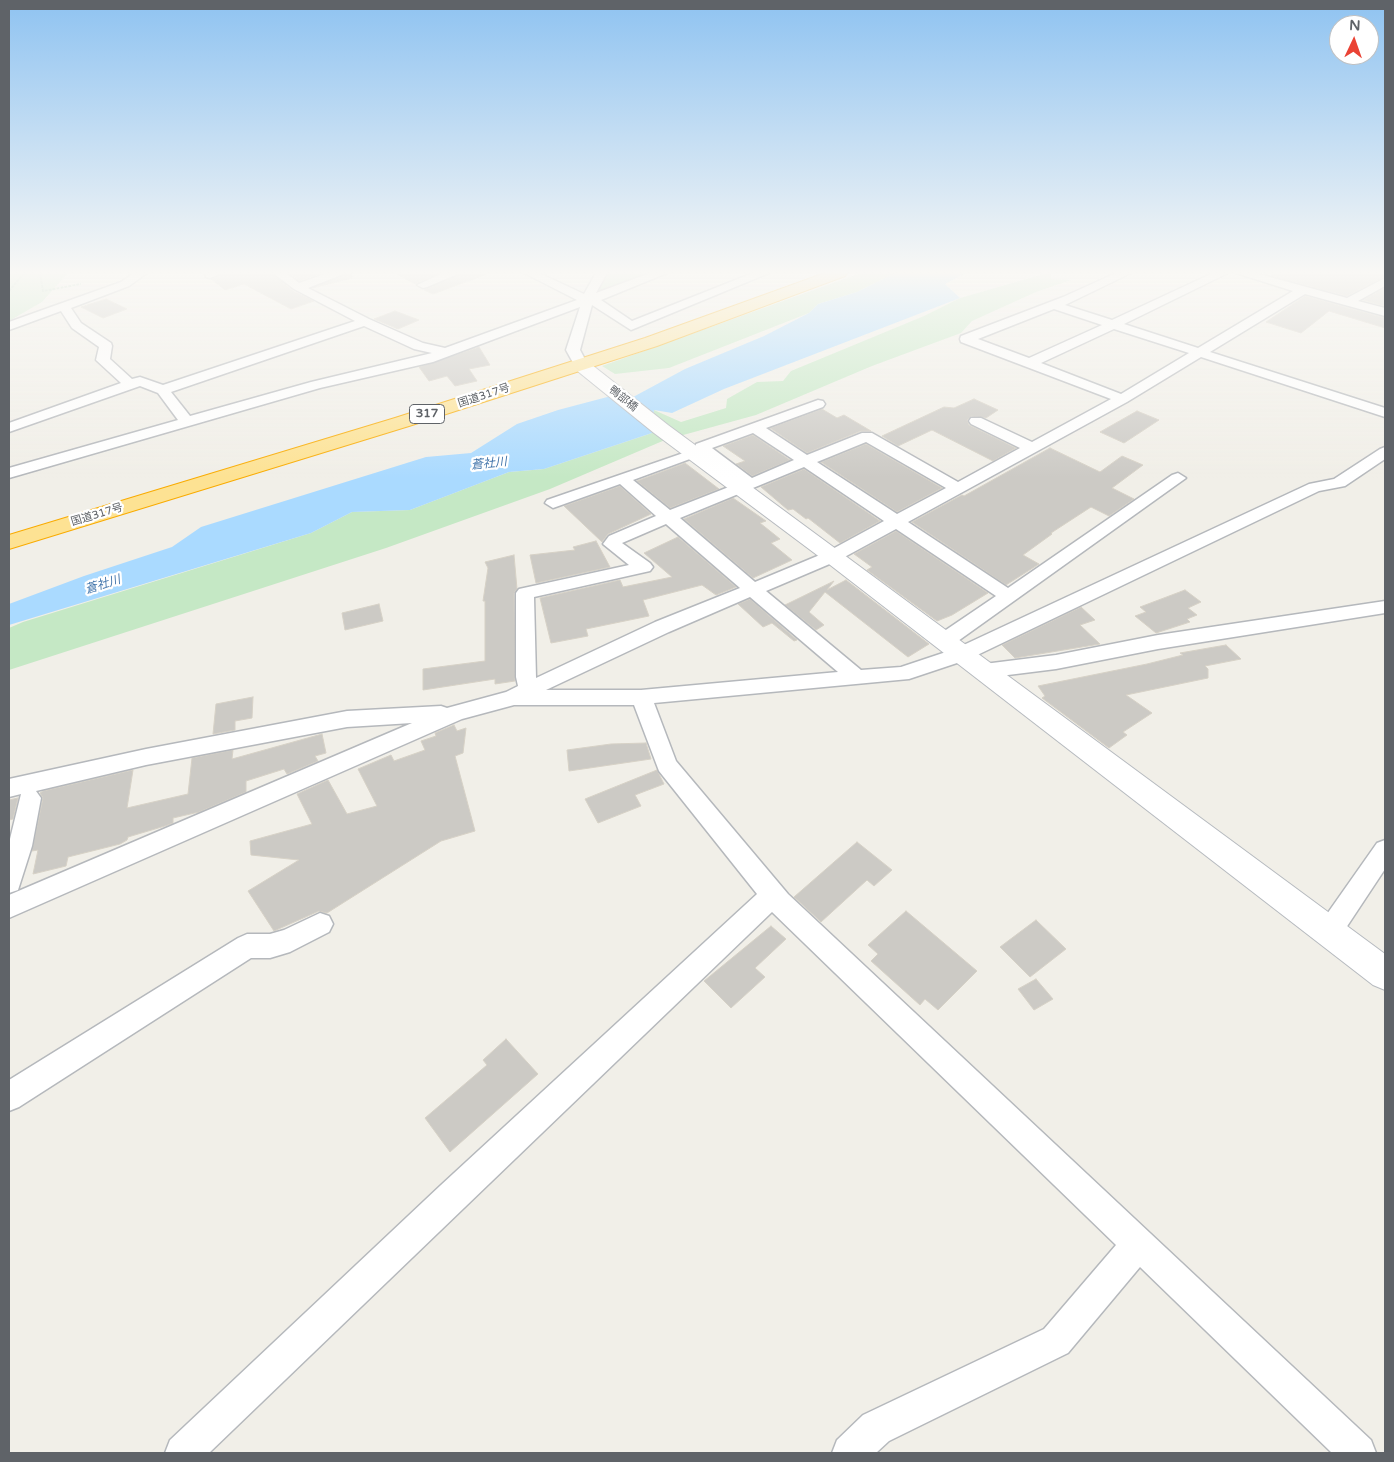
<!DOCTYPE html>
<meta charset="utf-8">
<style>
body{margin:0}
#map{position:relative;width:1394px;height:1462px;overflow:hidden;background:#f1efe8;font-family:"Varela Round",sans-serif}
canvas{display:block}
.frame{position:absolute;inset:0;border:10px solid #5f6368;pointer-events:none}
.north{position:absolute;left:1329px;top:15px;width:50px;height:50px;box-sizing:border-box;background:#fff;border:1px solid #bfc1c3;border-radius:50%;rotate:3deg;font-size:14px;font-weight:700;line-height:20px;text-align:center;color:#5f6368}
.north::after{content:'';display:block;margin:auto;width:18px;height:22px;background:#ea4335;clip-path:polygon(50% 0,100% 100%,50% 72%,0 100%)}
</style>
<div id="map">
<canvas width="1394" height="1462"></canvas>
<div class="frame"></div>
<div class="north">N</div>
</div>
<script>
const c = document.querySelector('canvas').getContext('2d');
c.lineJoin = 'round';
function fillPath(path, color) {
  c.fillStyle = color;
  c.fill(path, 'evenodd');
}
function toPath(rows) {
  const path = new Path2D();
  for (const r of rows) {
    path.moveTo(r[0], r[1]);
    for (let i = 2; i < r.length; i += 2) path.lineTo(r[i], r[i + 1]);
  }
  return path;
}
function strokePath(path, color, width, dash) {
  c.strokeStyle = color;
  c.lineWidth = width;
  c.lineCap = dash ? 'butt' : 'round';
  c.setLineDash(dash || []);
  c.stroke(path);
}
function label(font, color, halo, rows, align = 'center') {
  c.font = font + ' "Varela Round","Noto Sans JP",sans-serif';
  c.lineWidth = 4.5;
  c.setLineDash([]);
  c.textBaseline = 'middle';
  c.strokeStyle = halo;
  c.fillStyle = color;
  for (const [text, x, y, turn = 0] of rows) {
    c.save();
    c.translate(x, y);
    c.rotate((+turn || 0) * Math.PI / 180);
    c.textAlign = isNaN(turn) ? turn : align;
    if (halo) c.strokeText(text, 0, 0);
    c.fillText(text, 0, 0);
    c.restore();
  }
}
fillPath(toPath([
 [9,273,68,273,42,302,9,321],
 [607,273,655,273,595,295],
 [861,273,895,273,857,292,818,304,809,313,669,368,615,374,602,366],
 [1047,273,1051,273,1051,279,1071,280,1036,292,972,321,961,333,872,366,756,415,665,440,550,489,386,548,9,670,9,628,23,622,311,533,352,512,410,510,509,472,544,469,652,433,654,410,681,422,726,408,727,399,757,382,783,381,791,371,924,316,960,298]
]), '#c5e8c5');
fillPath(toPath([
 [895,273,966,273,945,284,960,298,724,389,672,413,654,410,652,433,544,469,509,472,410,510,352,512,311,533,9,625,9,604,84,576,172,547,201,527,426,457,471,453,517,424,558,410,611,396,622,403,685,369,764,336,809,313,818,304,857,292]
]), '#aadaff');
const building = toPath([
 [224,273,271,273,293,291,314,301,291,309,244,284,225,290,211,279,224,273],
 [290,273,321,273,299,281,290,273],
 [348,273,351,273,352,278,313,288,348,273],
 [395,273,438,273,415,284,395,273],
 [462,273,485,273,485,275,433,294,424,290,462,273],
 [1272,273,1385,273,1385,276,1347,296,1271,276,1272,273],
 [1385,288,1385,306,1363,300,1385,288],
 [1305,296,1385,318,1385,328,1329,311,1301,333,1266,322,1305,296],
 [106,299,127,309,103,318,81,307,106,299],
 [395,311,419,320,398,329,374,319,395,311],
 [479,347,490,365,469,369,477,381,455,386,447,376,429,381,419,367,479,347],
 [974,399,998,410,986,418,971,416,967,420,969,425,1016,448,993,461,932,430,898,446,882,436,944,407,954,408,974,399],
 [822,409,837,418,844,415,871,431,861,431,807,453,770,428,822,409],
 [1137,411,1159,420,1124,443,1100,432,1137,411],
 [753,435,790,460,752,476,736,464,745,461,723,446,753,435],
 [866,444,942,488,897,512,821,462,866,444],
 [1050,448,1100,472,1122,456,1143,465,1112,488,1134,499,1109,516,1091,507,1051,533,1052,534,1023,555,1039,564,1006,585,912,522,962,495,964,496,1050,448],
 [685,463,719,489,670,508,637,481,685,463],
 [804,469,880,521,840,543,808,518,806,519,793,509,788,510,761,487,804,469],
 [620,486,651,514,608,534,602,542,564,506,620,486],
 [733,498,766,521,760,523,780,539,771,543,792,560,753,578,684,519,733,498],
 [896,531,988,593,952,615,937,621,867,570,872,567,854,554,896,531],
 [678,537,736,587,716,595,702,585,643,600,649,616,586,629,588,636,551,643,540,598,620,580,623,587,672,577,644,553,678,537],
 [596,541,610,567,536,583,530,555,575,550,573,547,596,541],
 [514,555,517,589,514,593,515,681,495,684,495,679,423,690,423,669,485,661,485,601,483,601,488,568,485,562,514,555],
 [846,580,929,644,908,657,825,592,809,612,824,625,816,630,785,605,834,581,827,590,846,580],
 [1185,590,1201,602,1188,608,1197,615,1187,619,1190,622,1156,633,1135,616,1146,612,1140,607,1185,590],
 [750,599,797,640,794,641,772,623,763,627,738,604,750,599],
 [379,604,383,621,345,630,342,613,379,604],
 [1081,607,1095,620,1080,625,1100,644,1015,658,1002,645,1081,607],
 [1226,645,1241,659,1205,666,1208,669,1208,678,1126,695,1152,713,1123,732,1127,735,1109,748,1042,698,1045,696,1038,686,1147,664,1183,655,1180,653,1226,645],
 [253,697,252,718,235,721,235,730,213,734,216,704,253,697],
 [454,725,457,731,466,728,463,753,455,756,475,831,441,841,327,913,319,911,274,931,248,891,299,860,251,855,250,841,312,824,297,794,328,780,347,814,377,806,358,769,391,755,394,761,425,750,421,741,436,736,435,733,454,725],
 [322,734,326,753,315,756,318,761,287,774,284,769,246,781,246,792,199,812,173,818,173,823,165,826,128,837,127,840,120,844,68,857,66,866,33,874,38,850,32,851,43,798,40,793,43,791,133,770,127,808,188,794,192,758,233,750,232,759,322,734],
 [646,743,651,759,569,771,567,750,611,744,646,743],
 [657,770,664,784,635,795,641,806,598,823,585,799,657,770],
 [18,798,13,819,9,820,9,800,18,798],
 [857,842,892,870,874,886,867,880,821,922,794,897,857,842],
 [906,911,977,971,938,1010,925,999,920,1005,871,961,878,954,868,945,906,911],
 [1036,920,1066,949,1030,977,1000,947,1036,920],
 [771,926,786,939,755,968,765,977,731,1008,704,981,771,926],
 [1036,979,1053,999,1034,1010,1018,989,1036,979],
 [506,1039,538,1074,450,1152,425,1118,487,1065,483,1060,506,1039]
]);
fillPath(building, '#cccac5');
strokePath(building, '#d6d1c6', 1);
const street = toPath([
 [134,273,147,273,129,286,71,308,81,323,111,343,112,346,110,359,132,379,140,377,163,385,355,321,294,289,273,273,286,273,299,283,328,273,346,273,308,288,369,319,423,343,445,348,577,300,524,273,539,273,584,294,596,273,607,273,596,293,650,273,667,273,601,300,632,321,753,273,769,273,631,330,592,305,580,350,588,365,586,368,576,368,566,350,580,307,433,362,320,388,9,478,9,468,178,420,158,393,140,386,9,432,9,423,121,383,96,360,99,347,72,328,61,311,9,330,9,322,121,282,134,273],
 [364,326,414,349,432,353,311,382,190,416,171,392,364,326],
 [205,273,222,273,210,278,206,277,205,273],
 [443,273,460,273,427,287,423,288,417,285,443,273],
 [1116,273,1131,273,1065,305,1112,320,1213,273,1228,273,1124,324,1198,348,1293,291,1236,273,1255,273,1347,298,1385,278,1385,286,1358,301,1385,308,1385,316,1305,294,1210,352,1385,408,1385,417,1201,357,1127,402,908,522,1008,588,1172,475,1178,473,1186,478,951,646,944,648,937,646,934,641,937,636,996,596,896,529,839,560,766,591,861,670,901,667,955,649,1309,484,1334,479,1380,449,1385,447,1385,459,1345,486,1319,491,969,659,909,679,654,703,676,761,788,894,1371,1440,1376,1453,1332,1453,1140,1267,1068,1353,889,1441,876,1453,832,1453,837,1440,863,1415,1044,1329,1116,1245,772,912,209,1453,165,1453,170,1440,441,1185,757,894,659,771,634,705,514,705,462,719,9,918,9,895,412,723,347,727,146,765,36,791,41,798,32,846,18,890,9,893,9,843,21,794,9,797,9,779,146,749,347,711,441,706,447,708,506,692,518,686,516,677,516,593,519,589,629,565,603,544,609,536,656,516,620,484,553,508,545,503,547,500,695,449,696,444,818,400,823,401,825,404,823,407,766,428,807,455,862,433,872,433,958,482,1020,448,971,424,969,421,971,418,981,418,1032,442,1111,399,961,342,960,339,961,336,1063,297,1116,273],
 [1054,309,1102,325,1029,358,978,339,1054,309],
 [1114,329,1189,353,1121,394,1041,363,1114,329],
 [753,433,794,460,752,478,712,448,753,433],
 [866,442,946,488,897,514,817,462,866,442],
 [700,454,739,483,670,510,633,480,698,456,700,454],
 [804,467,884,521,827,552,755,582,680,518,804,467],
 [666,524,740,588,655,622,536,678,534,597,650,571,653,567,650,563,622,543,666,524],
 [750,597,838,672,641,690,546,690,669,632,750,597],
 [1385,601,1385,613,1158,649,1056,669,984,678,977,676,974,671,977,666,984,664,1056,655,1158,635,1385,601],
 [1385,840,1385,869,1338,940,1329,944,1320,940,1316,932,1320,924,1377,843,1385,840],
 [320,913,329,916,333,924,329,932,290,952,270,958,251,958,19,1107,9,1111,9,1080,238,938,247,934,270,934,284,930,320,913]
]);
const secondary = toPath([
 [581,360,587,361,668,425,1385,954,1385,990,1373,985,825,561,654,433,575,369,572,365,575,361,581,360]
]);
const highway = toPath([
 [825,273,847,273,845,276,657,346,409,426,9,549,9,535,395,418,645,338,825,273]
]);
strokePath(street, '#b5b8bc', 3);
strokePath(secondary, '#b6babf', 2);
strokePath(highway, '#f9ab00', 2);
strokePath(toPath([
 [40,273,43,291,81,284],
 [9,291,24,273]
]), '#9cc7a9', 2, [3, 1]);
fillPath(street, '#fff');
fillPath(secondary, '#fff');
fillPath(highway, '#fde293');
const sky = c.createLinearGradient(0, 0, 0, 478);
sky.addColorStop(0, '#8fc3f1');
sky.addColorStop(0.57, '#f9f8f5');
sky.addColorStop(1, '#f9f8f500');
c.fillStyle = sky;
c.fillRect(0, 0, 1394, 478);
label('11px', '#5f6368', '#fff', [
 ["国道317号",484,396,-18],
 ["鴨部橋",623,399,39],
 ["国道317号",97,515,-17]
]);
for (const [x, y, w] of [
 [427,414,35]
]) {
  const box = new Path2D();
  box.roundRect(x - w / 2, y - 9.5, w, 19, 4);
  c.fillStyle = '#fff';
  c.fill(box);
  strokePath(box, '#5f6368', 1);
}
label('bold 12px', '#5f6368', null, [
 ["317",427,414]
]);
label('italic 12px', '#4174aa', '#fff', [
 ["蒼社川",489,464,-6],
 ["蒼社川",103,585,-18]
]);
</script>
